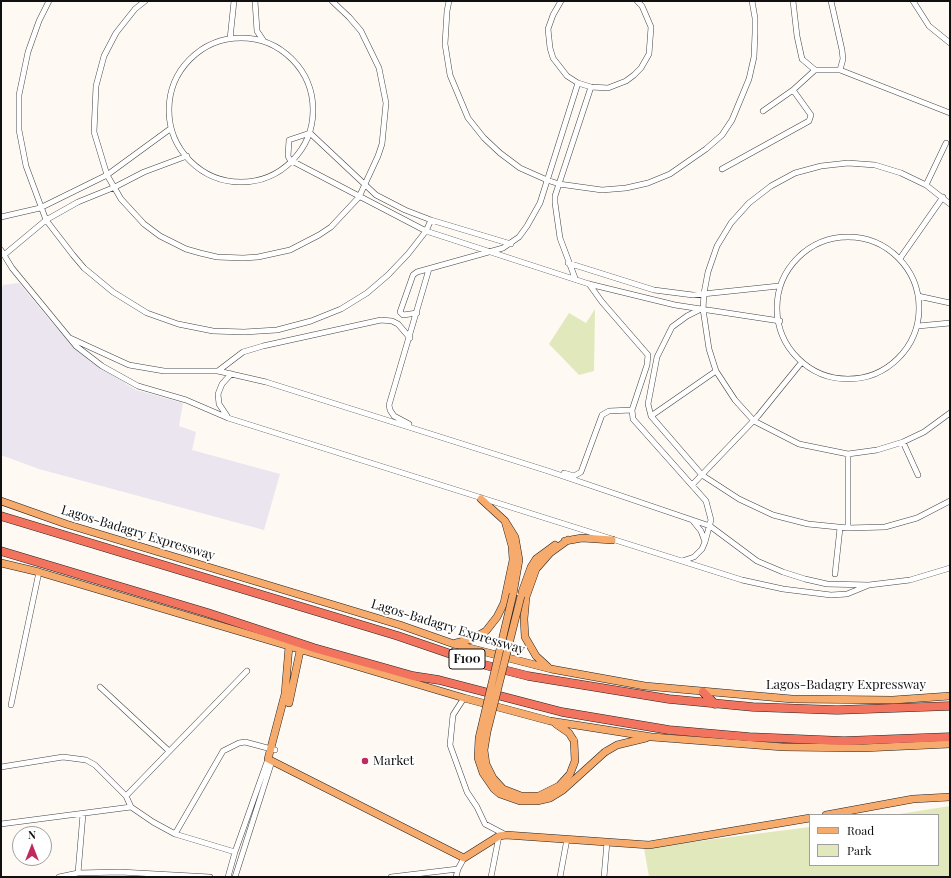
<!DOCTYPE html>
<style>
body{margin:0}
#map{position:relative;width:951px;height:878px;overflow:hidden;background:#fff9f3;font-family:"Playfair Display",serif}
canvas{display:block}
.frame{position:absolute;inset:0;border:2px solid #101010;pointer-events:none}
.legend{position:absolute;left:809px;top:814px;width:130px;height:52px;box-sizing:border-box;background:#fff;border:1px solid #9f9f9f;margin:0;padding:5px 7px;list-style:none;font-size:12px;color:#101010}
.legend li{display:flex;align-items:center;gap:8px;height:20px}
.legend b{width:20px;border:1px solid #9f9f9f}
.north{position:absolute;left:12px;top:826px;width:40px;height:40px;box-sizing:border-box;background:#fff;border:1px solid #9f9f9f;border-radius:50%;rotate:0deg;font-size:11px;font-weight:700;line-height:16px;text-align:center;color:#101010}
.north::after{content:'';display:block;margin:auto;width:14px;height:18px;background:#bf295e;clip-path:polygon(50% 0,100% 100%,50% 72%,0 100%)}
</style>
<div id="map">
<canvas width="951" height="878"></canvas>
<div class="frame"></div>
<ul class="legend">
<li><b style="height:5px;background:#f6aa6b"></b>Road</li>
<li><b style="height:11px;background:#e1e9bc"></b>Park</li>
</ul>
<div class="north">N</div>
</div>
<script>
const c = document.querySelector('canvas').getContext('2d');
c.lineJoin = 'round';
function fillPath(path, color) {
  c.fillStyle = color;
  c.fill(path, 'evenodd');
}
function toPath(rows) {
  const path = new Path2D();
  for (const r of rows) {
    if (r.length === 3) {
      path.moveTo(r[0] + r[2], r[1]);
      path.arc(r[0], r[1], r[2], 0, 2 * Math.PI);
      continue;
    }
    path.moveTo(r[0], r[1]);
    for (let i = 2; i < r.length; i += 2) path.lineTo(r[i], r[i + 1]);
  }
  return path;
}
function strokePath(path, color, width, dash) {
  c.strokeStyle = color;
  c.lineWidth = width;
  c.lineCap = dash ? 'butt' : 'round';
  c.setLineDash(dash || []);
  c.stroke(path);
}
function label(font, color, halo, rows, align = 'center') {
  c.font = font + ' "Playfair Display",serif';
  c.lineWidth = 4;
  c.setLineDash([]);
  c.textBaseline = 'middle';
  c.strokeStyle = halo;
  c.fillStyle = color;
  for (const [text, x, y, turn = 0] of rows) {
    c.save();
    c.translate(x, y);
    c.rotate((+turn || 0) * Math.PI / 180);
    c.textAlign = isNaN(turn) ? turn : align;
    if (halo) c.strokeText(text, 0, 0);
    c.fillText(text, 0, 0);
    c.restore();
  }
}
fillPath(toPath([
 [19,283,53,324,90,361,136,390,183,403,179,426,196,432,192,450,280,474,264,530,39,469,1,455,1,291,3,285]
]), '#eae5ee');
fillPath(toPath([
 [595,309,594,371,579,375,549,344,569,313,586,323],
 [950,806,950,877,649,877,644,848,810,827,810,865,938,865,938,815,893,815]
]), '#e1e9bc');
const minor = toPath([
 [49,1,39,21,28,52,19,95,19,130,26,166,46,220,73,255,84,268,113,292,147,313,178,324,213,331,244,332,277,330,311,321,341,309,367,293,388,275,408,254,426,231,431,220],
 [145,1,135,9,116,33,104,56,96,86,94,132,107,175,121,199,144,224,160,236,186,249,200,253,217,257,243,258,258,257,290,250,319,235,331,227,359,197,378,156,382,144,386,103,379,68,361,31,349,17,332,1],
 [255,1,257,31,263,40],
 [449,1,447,11,445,44,450,75,468,118,484,138,500,153,520,168,547,180,559,184,602,190,626,188,648,183,670,174,706,149,722,135,732,120,749,79,754,57,755,33,755,18,752,1],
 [561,1,553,15,548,29,550,48,553,58,567,76,578,83,591,87,608,88,626,81,634,75,641,68,649,54,651,27,642,6,637,1],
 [793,1,797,36,802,59,815,70,840,70,950,113],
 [831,1,842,50,843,59,840,70],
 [913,1,929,26,950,43],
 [241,110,72],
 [230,39,234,1],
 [763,111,793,90,815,70],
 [722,169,809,121,811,115,793,90],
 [926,185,946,143],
 [950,204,926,185,901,173,875,165,848,163,821,166,795,173,771,186,749,203,731,223,717,246,708,272,704,293,703,309,709,349,716,371,735,400,754,421,799,444,848,454,877,450,903,442,924,432,950,413],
 [1,217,40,208,107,175,170,129],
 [848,308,71],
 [511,244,431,220,405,210,376,195,310,133,289,140,288,156,290,160,426,231,589,284,675,305,780,321],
 [1,250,12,268,76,346,102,366,138,386,186,400,228,418,742,580,783,589,831,595,847,594,869,585],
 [4,255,46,220,78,202,115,187,144,172,187,156],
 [901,257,943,197],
 [568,263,654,290,693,295,779,286],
 [575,278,560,238,555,203,555,196,591,87],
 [589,284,602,302,648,355,647,365,632,410,633,419,706,501,711,520,705,542],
 [918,296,950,303],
 [701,309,687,316,672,327,657,357,648,404,651,416,702,475,739,499,773,515,808,524,848,528,885,527,917,518,950,501],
 [417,313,403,315,400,312,413,275,417,272,503,248,519,237,527,226,540,203,578,83],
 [918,326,950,323],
 [70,338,129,365,164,371,218,371,266,382,548,471,710,526,757,561,783,572,805,579,827,584,869,585,910,580,950,568],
 [218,371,243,352,263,346,381,320,392,321,398,324,410,338],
 [227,416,219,404,218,394,222,384,231,374],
 [651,416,716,371],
 [409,424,394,416,390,410,389,405,429,269],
 [903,442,918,475],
 [848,454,848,528],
 [564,473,574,476,581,472,602,415,609,411,632,410],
 [693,484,758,416,801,363],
 [682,561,694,557,702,549,705,542,701,531,693,521],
 [835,574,840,528],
 [100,687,169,751],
 [464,698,453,715,450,745,467,792,477,807,485,824,506,835],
 [11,705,39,572],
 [1,767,63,757,86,760,95,765,126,796,131,807,153,822,175,834,235,852],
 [126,796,247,671],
 [1,824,131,807],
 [175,834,223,751,239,743,245,742,275,750],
 [78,873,83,814],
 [59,877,78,873,120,872,210,877],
 [228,877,235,852,268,759],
 [235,877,272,761],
 [391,877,458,869],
 [456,877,458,869,464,858],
 [491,877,499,836],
 [560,877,567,839],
 [604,877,607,842]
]);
const major = toPath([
 [481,499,505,521,515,537,519,560,513,594],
 [1,501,66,524,400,625,454,644,551,669,645,686,792,699,893,700,950,696],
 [565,541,582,538,612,540],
 [1,563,39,572,464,698,550,721,652,737,783,747,863,748,950,744],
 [522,592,531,567,536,559,555,545],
 [456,643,472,639,486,631,497,617,504,603,513,560,512,546,505,521],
 [289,646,285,694,268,759,464,858,499,836,506,835,649,845,810,818],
 [548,667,536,656,525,637,524,619,526,597,536,569,550,553,568,540],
 [289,703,300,651],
 [556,724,569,733,574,741],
 [605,752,617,745,646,738],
 [826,815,913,799,950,797]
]);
const highway = toPath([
 [1,516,398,636,477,663,528,676,669,699,753,707,837,710,950,706],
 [1,551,208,613,314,648,413,676,439,680,562,712,669,730,749,737,844,741,950,737],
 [703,692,715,704]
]);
strokePath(minor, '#434343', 6);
strokePath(major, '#212121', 8);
strokePath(highway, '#212121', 9);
strokePath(minor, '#fff', 5);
strokePath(major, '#f6aa6b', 7);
strokePath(highway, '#f2745e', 8);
const majorBridge = toPath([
 [513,594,479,738,478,758,483,773,494,789,500,794,520,801,537,801,550,798,563,790,605,752],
 [521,596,487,732,484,750,486,764,493,778,503,789,521,796,539,796,559,786,570,774,575,761,574,741]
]);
strokePath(majorBridge, '#212121', 8, []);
strokePath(majorBridge, '#f6aa6b', 7);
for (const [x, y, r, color] of [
 [365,761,4,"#bf295e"]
]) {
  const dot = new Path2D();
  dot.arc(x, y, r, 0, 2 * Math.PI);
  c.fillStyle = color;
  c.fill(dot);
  strokePath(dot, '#fff', 1.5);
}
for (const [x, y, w] of [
 [467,659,36]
]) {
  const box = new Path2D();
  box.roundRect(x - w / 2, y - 10, w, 20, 3);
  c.fillStyle = '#fff';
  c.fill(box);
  strokePath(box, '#101010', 1);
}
label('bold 12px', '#101010', null, [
 ["F100",467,659]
]);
label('13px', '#101010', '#fff', [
 ["Lagos-Badagry Expressway",138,533,17],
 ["Lagos-Badagry Expressway",448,627,17],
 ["Lagos-Badagry Expressway",846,685]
]);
label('13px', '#101010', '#fff', [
 ["Market",373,761]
], 'left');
</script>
